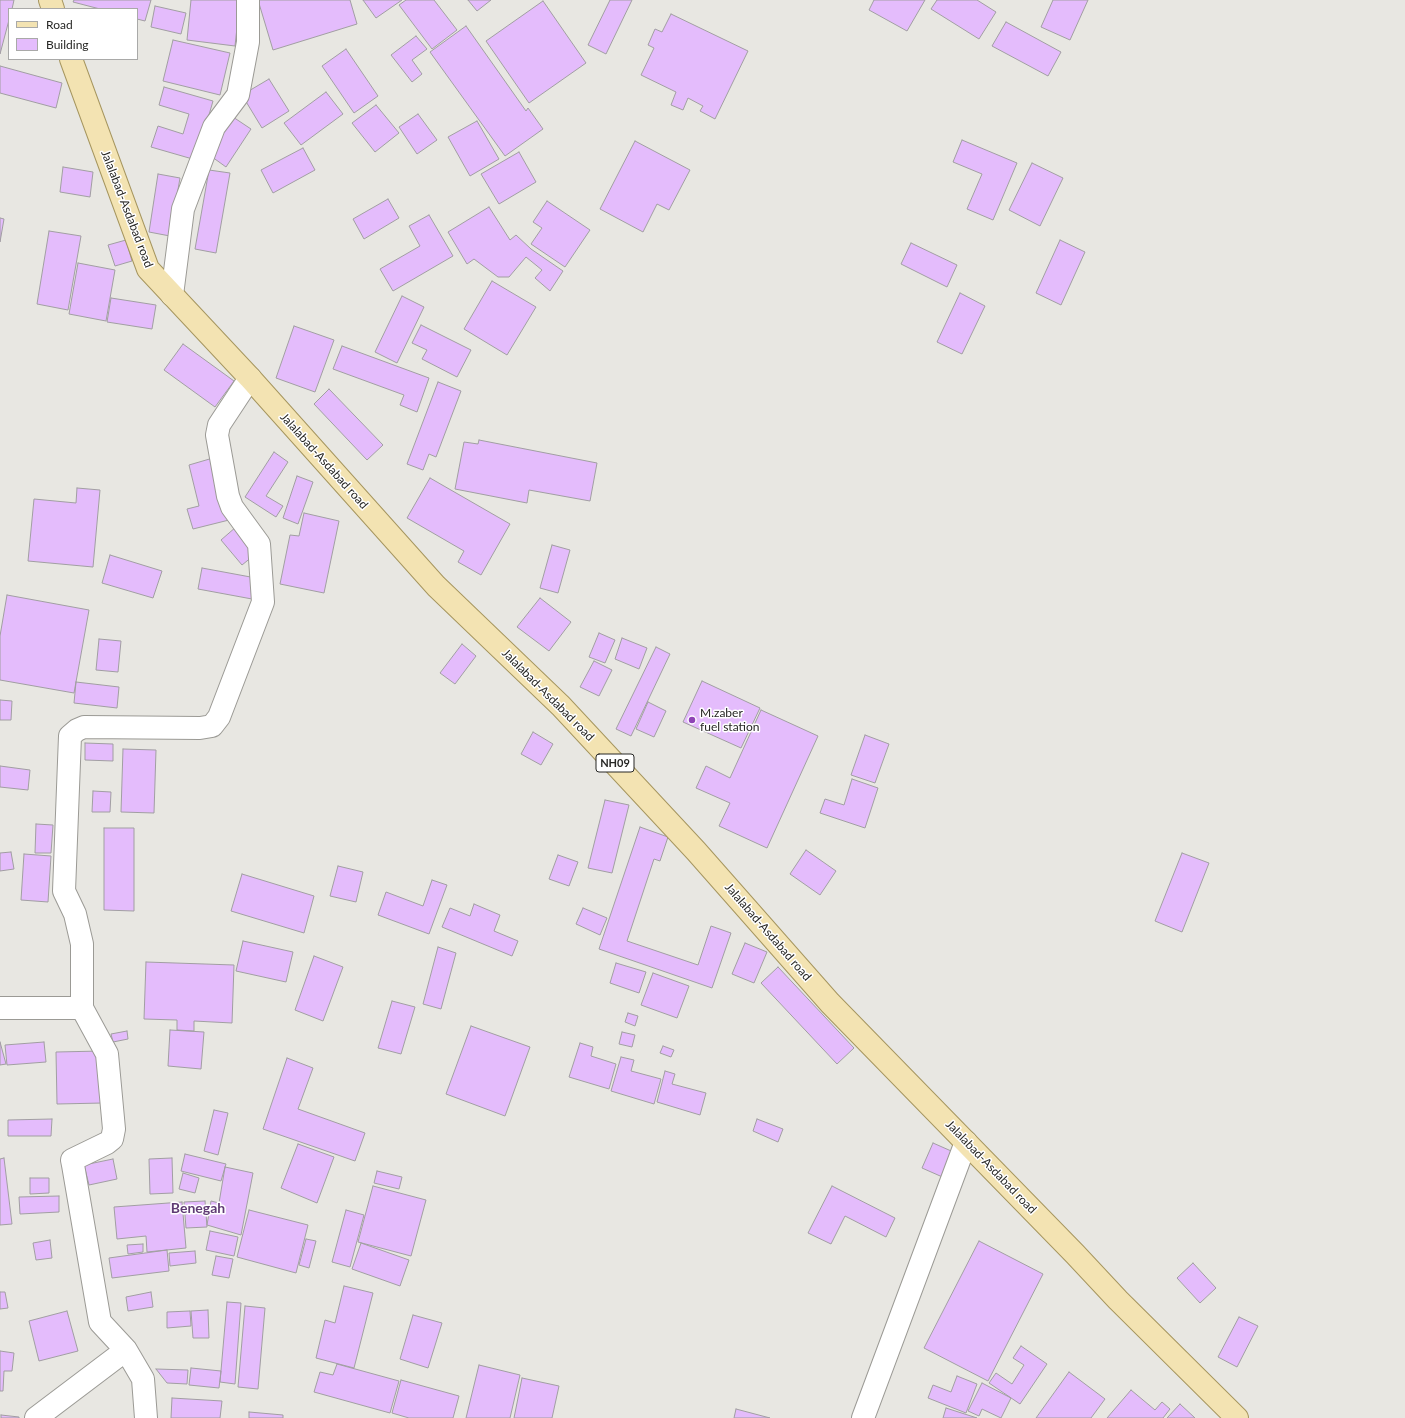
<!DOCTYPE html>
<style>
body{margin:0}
#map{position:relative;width:1405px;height:1418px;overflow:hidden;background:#e8e7e2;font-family:Lato,sans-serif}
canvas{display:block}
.legend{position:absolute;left:8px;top:8px;width:130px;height:52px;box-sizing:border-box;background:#fff;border:1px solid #a9a9a8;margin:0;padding:5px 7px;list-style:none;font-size:12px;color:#272725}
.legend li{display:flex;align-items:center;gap:8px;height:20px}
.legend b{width:20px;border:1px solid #a9a9a8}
</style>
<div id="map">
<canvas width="1405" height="1418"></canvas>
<ul class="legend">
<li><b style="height:5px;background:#f3e3b2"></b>Road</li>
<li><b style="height:11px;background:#e4bcfc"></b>Building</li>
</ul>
</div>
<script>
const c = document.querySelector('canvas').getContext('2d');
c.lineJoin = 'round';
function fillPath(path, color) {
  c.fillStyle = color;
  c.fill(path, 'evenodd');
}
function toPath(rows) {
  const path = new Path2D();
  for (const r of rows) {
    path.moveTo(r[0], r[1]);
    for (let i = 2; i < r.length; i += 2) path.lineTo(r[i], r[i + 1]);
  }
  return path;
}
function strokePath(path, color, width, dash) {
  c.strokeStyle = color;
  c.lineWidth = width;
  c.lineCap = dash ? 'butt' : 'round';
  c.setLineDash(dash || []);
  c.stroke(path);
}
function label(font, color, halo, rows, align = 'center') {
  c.font = font + ' Lato,sans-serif';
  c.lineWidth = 3;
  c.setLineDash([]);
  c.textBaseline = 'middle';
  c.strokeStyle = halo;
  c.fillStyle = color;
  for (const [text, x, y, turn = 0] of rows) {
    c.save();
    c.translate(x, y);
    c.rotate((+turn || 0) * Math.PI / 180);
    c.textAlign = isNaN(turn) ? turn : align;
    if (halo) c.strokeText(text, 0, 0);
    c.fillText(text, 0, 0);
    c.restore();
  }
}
const building = toPath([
 [0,0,14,0,12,9,9,9,9,20,0,54,0,0],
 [74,0,151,0,145,21,137,19,137,9,100,9,73,2,74,0],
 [191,0,240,0,235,46,187,40,191,0],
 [258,0,350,0,357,24,273,50,258,0],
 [363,0,402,0,376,18,363,0],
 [406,0,434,0,457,30,432,49,399,5,406,0],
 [468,0,491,0,477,11,468,0],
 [610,0,632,0,606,54,588,45,610,0],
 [874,0,925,0,907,31,869,10,874,0],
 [937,0,977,0,996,12,979,39,931,9,937,0],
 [1053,0,1088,0,1070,40,1041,27,1053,0],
 [543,1,586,63,529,103,486,41,543,1],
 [155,6,186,13,181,34,151,27,155,6],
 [671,14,748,51,715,119,700,111,703,106,688,98,683,110,671,105,676,92,641,75,654,48,648,45,655,29,662,32,671,14],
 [1006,22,1061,52,1048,76,992,46,1006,22],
 [466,26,526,111,528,108,543,129,505,156,430,52,466,26],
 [416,36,427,49,412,60,422,74,412,82,391,55,416,36],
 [173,40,230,53,220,95,163,81,173,40],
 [346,49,378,96,354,113,322,66,346,49],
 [0,66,62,83,56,108,0,93,0,66],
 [269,79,289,111,262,128,242,95,269,79],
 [164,87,213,101,196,160,151,147,158,126,183,134,189,114,159,105,164,87],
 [326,92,343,114,301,145,284,123,326,92],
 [376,105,399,133,375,152,352,123,376,105],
 [418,114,437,140,417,154,399,127,418,114],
 [233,117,251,129,226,167,208,154,233,117],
 [477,121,499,159,470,176,448,137,477,121],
 [962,140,1017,163,993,220,967,209,982,174,953,162,962,140],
 [635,141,690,170,669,210,657,204,643,232,600,209,635,141],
 [303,148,315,170,273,193,261,170,303,148],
 [519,152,536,182,499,204,481,174,519,152],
 [1032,163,1063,178,1040,226,1009,210,1032,163],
 [63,167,93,172,90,197,60,192,63,167],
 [209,170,230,173,216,253,195,249,209,170],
 [158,174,180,178,170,236,149,232,158,174],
 [388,199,399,218,364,239,353,219,388,199],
 [547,201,590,230,565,267,531,244,542,228,533,222,547,201],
 [489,207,510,240,516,235,531,249,563,271,550,291,535,278,542,270,526,257,509,277,498,277,474,259,467,264,448,232,489,207],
 [429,215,453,256,393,291,380,269,420,246,409,226,429,215],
 [0,218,4,219,0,242,0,218],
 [49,231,81,236,68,310,37,304,49,231],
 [126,240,132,261,115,266,108,245,126,240],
 [1060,240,1085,252,1061,305,1036,293,1060,240],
 [911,243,957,265,947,287,901,264,911,243],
 [78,263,115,270,106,321,69,314,78,263],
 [492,281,536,307,507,355,464,329,492,281],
 [960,293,985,306,962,354,937,342,960,293],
 [402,296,424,307,397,363,375,352,402,296],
 [111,298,156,305,152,329,107,322,111,298],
 [421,325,471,350,457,377,422,359,427,350,412,343,421,325],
 [294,326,334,340,315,392,276,378,294,326],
 [183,344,234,381,215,407,164,370,183,344],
 [342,346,429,378,417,412,400,405,404,395,333,369,342,346],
 [438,382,461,391,436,457,429,454,423,470,407,464,438,382],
 [329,389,383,445,367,460,314,404,329,389],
 [479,440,597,463,590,501,529,490,527,503,455,489,464,442,478,444,479,440],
 [274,452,288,462,266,496,283,506,276,517,245,497,274,452],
 [213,458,229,520,193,529,187,509,199,506,189,465,213,458],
 [297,476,313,482,298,524,283,518,297,476],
 [430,478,510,524,481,575,458,562,464,551,407,518,430,478],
 [77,488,100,490,93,567,28,561,34,499,76,503,77,488],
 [304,513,339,521,324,593,280,584,290,535,299,536,304,513],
 [236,527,258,552,242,565,221,540,236,527],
 [552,545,570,550,558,593,540,588,552,545],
 [110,555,162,571,153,598,102,583,110,555],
 [202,568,256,578,252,599,198,589,202,568],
 [7,595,89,610,74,693,0,680,0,636,7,595],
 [540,598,571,622,549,651,517,627,540,598],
 [599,633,615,640,605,663,589,657,599,633],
 [622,638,647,648,639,669,615,659,622,638],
 [99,639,121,641,118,672,96,670,99,639],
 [462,644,476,656,455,684,440,673,462,644],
 [656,647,670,654,631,736,616,729,656,647],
 [594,661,612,670,599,696,580,687,594,661],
 [702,681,760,708,741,748,683,722,702,681],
 [76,682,119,687,117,708,74,703,76,682],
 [0,700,12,701,11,720,0,720,0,700],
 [648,702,666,711,654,737,636,729,648,702],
 [761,710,818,736,767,848,719,826,730,803,696,788,706,766,730,778,761,710],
 [533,732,553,744,541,765,521,754,533,732],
 [865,735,889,744,875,783,851,775,865,735],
 [85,743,113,744,113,761,85,760,85,743],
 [123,749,156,750,154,813,121,812,123,749],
 [0,766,30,770,28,790,0,787,0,766],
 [852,779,878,788,865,828,820,813,825,799,844,805,852,779],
 [93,791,111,792,110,812,92,812,93,791],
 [605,800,629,805,612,873,588,868,605,800],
 [36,824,53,825,51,853,35,853,36,824],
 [640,827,668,837,660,861,654,859,627,941,698,965,711,926,731,933,712,988,599,949,640,827],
 [104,828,134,828,134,911,104,910,104,828],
 [806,850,836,871,820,895,790,874,806,850],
 [11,852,14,869,0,871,0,853,11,852],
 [1182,853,1209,863,1182,932,1155,921,1182,853],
 [24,854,51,856,48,902,21,900,24,854],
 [558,855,578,862,569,886,549,879,558,855],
 [338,866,363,872,356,902,330,896,338,866],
 [242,874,314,896,304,933,231,911,242,874],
 [432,880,447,885,429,934,378,915,386,892,423,906,432,880],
 [474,904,500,915,494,931,518,941,512,956,442,927,450,908,470,916,474,904],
 [583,908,607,918,600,935,576,924,583,908],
 [243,941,293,952,286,982,236,971,243,941],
 [745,943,767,952,754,983,732,974,745,943],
 [438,947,456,953,441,1009,423,1004,438,947],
 [314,956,343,967,323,1021,295,1010,314,956],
 [146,962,234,965,232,1023,194,1021,194,1031,177,1030,177,1020,144,1019,146,962],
 [616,963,646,972,639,993,610,983,616,963],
 [778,967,854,1048,837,1064,761,983,778,967],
 [653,973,689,986,677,1018,641,1005,653,973],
 [392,1001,415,1007,401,1054,378,1048,392,1001],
 [628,1013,638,1016,635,1026,625,1022,628,1013],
 [471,1026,530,1047,505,1116,446,1094,471,1026],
 [170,1030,204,1032,201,1069,168,1066,170,1030],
 [127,1031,128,1039,113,1042,111,1034,127,1031],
 [622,1032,635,1035,632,1047,619,1044,622,1032],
 [0,1042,6,1064,0,1065,0,1042],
 [44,1042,46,1062,7,1065,5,1045,44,1042],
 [580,1043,593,1047,591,1056,616,1064,609,1089,569,1077,580,1043],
 [663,1046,674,1050,671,1057,660,1053,663,1046],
 [102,1051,103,1103,57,1104,56,1052,102,1051],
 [621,1057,634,1060,631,1071,661,1079,654,1104,611,1091,621,1057],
 [287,1058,313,1068,298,1109,365,1133,355,1161,263,1129,287,1058],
 [665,1071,675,1074,672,1084,706,1093,700,1115,657,1102,665,1071],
 [214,1110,228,1113,218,1155,204,1151,214,1110],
 [52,1119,51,1136,8,1136,8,1120,52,1119],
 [757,1119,783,1129,778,1142,753,1131,757,1119],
 [933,1143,958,1154,947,1179,922,1168,933,1143],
 [298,1144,334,1157,317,1203,281,1188,298,1144],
 [185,1154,226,1164,221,1181,181,1171,185,1154],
 [4,1158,12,1224,0,1225,0,1159,4,1158],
 [172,1158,173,1193,150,1194,149,1159,172,1158],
 [113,1159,117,1179,89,1185,84,1165,113,1159],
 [225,1167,253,1173,241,1235,207,1225,211,1201,219,1203,225,1167],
 [377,1171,402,1177,399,1189,374,1183,377,1171],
 [183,1173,199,1178,195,1193,179,1189,183,1173],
 [30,1178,49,1178,49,1193,30,1194,30,1178],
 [373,1186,426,1200,411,1256,358,1242,373,1186],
 [832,1186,895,1218,886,1237,845,1216,831,1244,808,1233,832,1186],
 [59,1196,59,1212,20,1214,19,1197,59,1196],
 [205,1201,207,1227,186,1228,184,1202,205,1201],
 [182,1202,186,1248,147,1252,146,1236,117,1239,114,1207,182,1202],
 [249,1210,308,1225,296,1273,237,1257,249,1210],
 [346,1210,364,1215,350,1267,332,1262,346,1210],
 [210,1231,238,1237,234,1256,206,1250,210,1231],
 [306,1239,316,1241,309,1268,299,1265,306,1239],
 [50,1240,52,1258,36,1260,33,1243,50,1240],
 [979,1241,1043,1274,988,1381,924,1348,979,1241],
 [361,1243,409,1260,400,1286,352,1269,361,1243],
 [143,1244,143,1252,128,1254,127,1245,143,1244],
 [167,1250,169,1271,112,1278,109,1258,167,1250],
 [195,1251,196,1263,170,1266,169,1253,195,1251],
 [216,1256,233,1259,229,1278,212,1275,216,1256],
 [1193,1263,1216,1288,1200,1303,1177,1278,1193,1263],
 [344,1286,373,1293,354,1368,316,1358,325,1320,335,1323,344,1286],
 [0,1292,5,1292,8,1308,0,1309,0,1292],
 [151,1292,153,1307,128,1311,126,1297,151,1292],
 [227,1302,241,1303,235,1384,220,1382,227,1302],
 [245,1306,265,1308,258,1389,238,1387,245,1306],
 [208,1310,209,1338,193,1338,191,1311,208,1310],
 [67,1311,78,1351,39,1361,29,1321,67,1311],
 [190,1311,191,1326,167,1328,167,1312,190,1311],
 [413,1315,442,1323,428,1368,400,1359,413,1315],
 [1239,1317,1258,1326,1237,1367,1218,1357,1239,1317],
 [1021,1346,1047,1364,1020,1404,989,1383,996,1373,1012,1384,1024,1365,1013,1358,1021,1346],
 [0,1351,14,1353,12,1371,4,1371,3,1391,0,1391,0,1351],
 [337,1364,399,1381,390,1413,314,1392,320,1372,333,1375,337,1364],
 [479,1365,520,1375,510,1418,466,1418,479,1365],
 [191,1368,221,1371,219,1388,189,1385,191,1368],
 [156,1369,188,1370,187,1384,167,1383,156,1369],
 [1069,1372,1105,1399,1091,1418,1036,1418,1069,1372],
 [957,1376,977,1384,966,1413,928,1398,933,1385,951,1392,957,1376],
 [522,1378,559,1386,552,1418,514,1418,522,1378],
 [401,1380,459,1396,453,1418,409,1418,392,1413,401,1380],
 [982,1383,1011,1398,1001,1418,982,1409,979,1416,968,1411,982,1383],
 [1131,1390,1155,1410,1162,1402,1170,1409,1163,1418,1107,1418,1131,1390],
 [172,1398,222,1401,220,1418,171,1418,172,1398],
 [1180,1404,1195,1418,1167,1418,1180,1404],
 [946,1408,977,1418,943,1418,946,1408],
 [736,1409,770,1418,734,1418,736,1409],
 [249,1412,283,1415,283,1418,249,1418,249,1412],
 [1,1415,19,1417,19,1418,1,1418,1,1415]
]);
fillPath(building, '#e4bcfc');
strokePath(building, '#a19ea2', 1);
const minor = toPath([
 [172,295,183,209,214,127,238,95,248,42,248,0],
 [0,1008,82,1008],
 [36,1418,126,1350],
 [146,1418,143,1379,126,1350,100,1322,73,1165,72,1160,107,1143,112,1139,114,1129,107,1054,82,1008,82,944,75,914,64,891,70,736,77,730,84,727,200,728,212,726,219,717,263,602,259,544,232,507,228,496,217,435,219,425,250,378],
 [863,1418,966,1142]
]);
const primary = toPath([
 [50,0,53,9],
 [71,59,148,269,250,378,436,586,561,706,696,851,830,1003,1075,1254,1118,1300,1237,1418]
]);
strokePath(minor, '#9b9a95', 24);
strokePath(primary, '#a6965f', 24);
strokePath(minor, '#fff', 22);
strokePath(primary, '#f3e3b2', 22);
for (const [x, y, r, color] of [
 [692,720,4,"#8e43b5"]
]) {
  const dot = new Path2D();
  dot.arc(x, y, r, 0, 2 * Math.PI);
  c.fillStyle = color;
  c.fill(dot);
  strokePath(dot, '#fff', 1.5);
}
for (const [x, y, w] of [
 [615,763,38]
]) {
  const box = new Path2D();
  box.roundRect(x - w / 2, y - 9, w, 18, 3);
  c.fillStyle = '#fff';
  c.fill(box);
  strokePath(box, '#272725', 1);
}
label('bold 11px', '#272725', null, [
 ["NH09",615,763]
]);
label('12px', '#272725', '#fff', [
 ["Jalalabad-Asdabad road",127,209,69],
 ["Jalalabad-Asdabad road",324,461,48],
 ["Jalalabad-Asdabad road",548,695,45],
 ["Jalalabad-Asdabad road",768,932,49],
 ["Jalalabad-Asdabad road",991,1167,46]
]);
label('12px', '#272725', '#fff', [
 ["M.zaber",700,713],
 ["fuel station",700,727]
], 'left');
label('bold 14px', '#5f3b74', '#fff', [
 ["Benegah",198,1208]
]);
</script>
